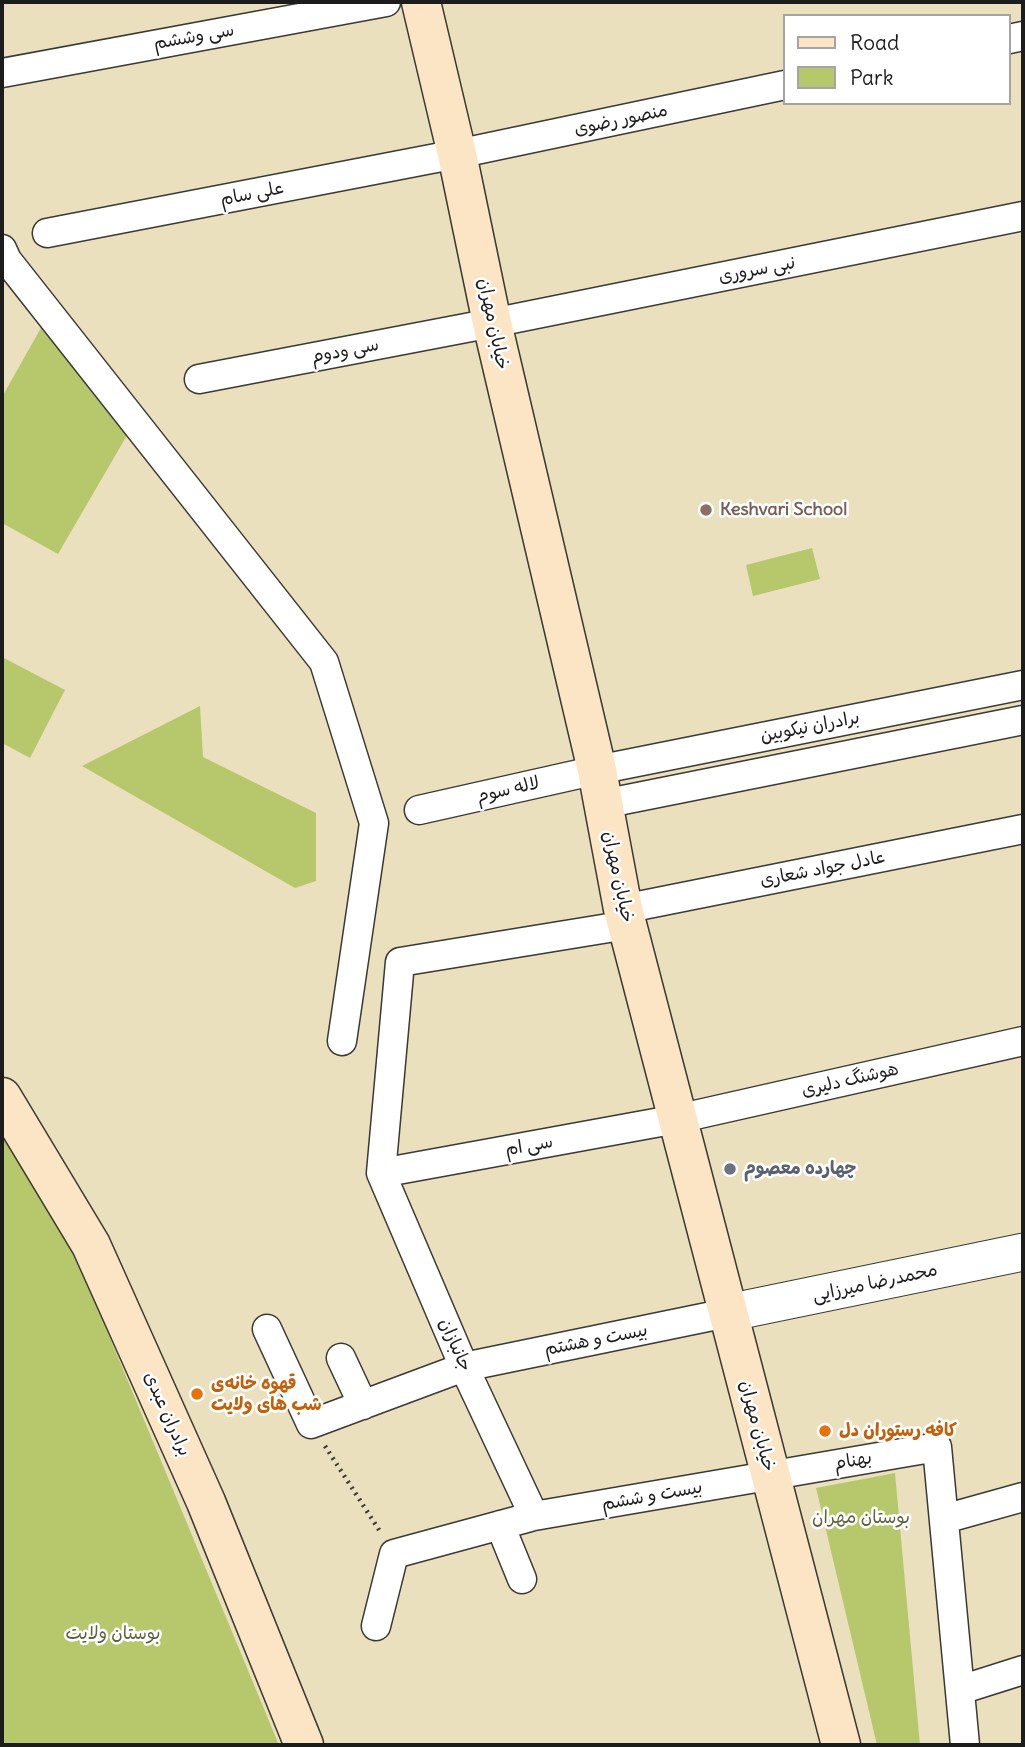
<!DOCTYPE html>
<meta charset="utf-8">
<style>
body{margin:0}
#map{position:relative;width:1025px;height:1747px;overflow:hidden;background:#ebe0be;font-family:Delius,sans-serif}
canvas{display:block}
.frame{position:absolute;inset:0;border:4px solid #1c1c1c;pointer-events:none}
.legend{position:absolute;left:783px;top:14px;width:228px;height:91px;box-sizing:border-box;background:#fff;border:2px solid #a4a4a4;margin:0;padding:9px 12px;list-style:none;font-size:21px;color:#1c1c1c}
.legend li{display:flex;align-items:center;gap:14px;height:35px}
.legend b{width:35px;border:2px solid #a4a4a4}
</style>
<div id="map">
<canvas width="1025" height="1747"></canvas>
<div class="frame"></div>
<ul class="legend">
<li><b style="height:9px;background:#fce5c4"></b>Road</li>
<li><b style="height:19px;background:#b6c86b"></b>Park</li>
</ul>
</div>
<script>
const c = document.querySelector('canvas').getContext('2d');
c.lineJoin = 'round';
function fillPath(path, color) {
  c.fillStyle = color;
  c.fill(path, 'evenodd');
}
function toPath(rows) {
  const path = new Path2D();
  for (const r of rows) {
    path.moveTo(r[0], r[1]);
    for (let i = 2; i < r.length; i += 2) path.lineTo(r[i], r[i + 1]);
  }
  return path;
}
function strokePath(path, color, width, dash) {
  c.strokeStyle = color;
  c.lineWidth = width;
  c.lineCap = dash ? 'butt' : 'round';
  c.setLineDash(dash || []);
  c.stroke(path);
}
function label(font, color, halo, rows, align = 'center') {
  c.font = font + ' Delius,"Playpen Sans Arabic",sans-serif';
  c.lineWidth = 5;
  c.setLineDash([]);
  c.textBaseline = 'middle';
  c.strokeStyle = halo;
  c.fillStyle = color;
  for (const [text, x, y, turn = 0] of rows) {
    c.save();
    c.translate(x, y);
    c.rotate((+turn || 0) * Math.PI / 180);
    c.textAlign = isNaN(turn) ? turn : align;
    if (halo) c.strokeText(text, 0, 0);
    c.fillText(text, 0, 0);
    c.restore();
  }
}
fillPath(toPath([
 [46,319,133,425,58,554,2,523,2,397],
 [812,548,820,579,753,596,746,565],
 [2,657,65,690,30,758,2,743],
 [200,706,203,757,316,813,316,881,295,888,82,766],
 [2,1134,76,1256,279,1745,2,1745],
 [895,1473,920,1745,877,1745,816,1488]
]), '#b6c86b');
const minor = toPath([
 [1009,39,1023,36],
 [2,73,386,2],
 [47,233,457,154,785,85],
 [2,249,7,260,324,662,374,823,342,1041],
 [199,379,492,323,1023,216],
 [603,804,1023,720],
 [419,810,597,770,1023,685],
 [623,909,1023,829],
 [381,1173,677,1119,1023,1041],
 [267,1329,311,1424,464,1367,727,1313],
 [341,1358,363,1405],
 [534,1516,464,1367,381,1173,400,962,627,925],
 [944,1519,1023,1497],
 [500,1525,522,1579],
 [376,1626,394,1554,534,1516,937,1447,965,1745],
 [960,1690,1023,1670]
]);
const tertiary = toPath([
 [727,1313,1023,1252]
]);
const secondary = toPath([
 [421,2,457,154,492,323,597,770,623,909,841,1745],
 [2,1097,91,1245,206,1502,304,1745]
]);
strokePath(minor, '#3b3934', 31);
strokePath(tertiary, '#3b3934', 39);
strokePath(secondary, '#3b3934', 41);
strokePath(toPath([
 [325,1446,381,1533]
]), '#3b3934', 4.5, [2, 5]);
strokePath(minor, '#fff', 28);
strokePath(tertiary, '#fff', 37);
strokePath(secondary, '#fce5c4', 38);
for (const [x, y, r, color] of [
 [706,510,7,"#8d6e63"],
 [730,1169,7,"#6b7280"],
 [197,1394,7,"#e8710a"],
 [825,1431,7,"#e8710a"]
]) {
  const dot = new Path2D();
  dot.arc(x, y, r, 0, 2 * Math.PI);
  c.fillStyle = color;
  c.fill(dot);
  strokePath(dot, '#fff', 2.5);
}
label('18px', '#1c1c1c', '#fff', [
 ["سی وششم",194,37,-10],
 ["منصور رضوی",621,120,-12],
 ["علی سام",252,194,-11],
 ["نبی سروری",757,270,-11],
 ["خیابان مهران",493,324,78],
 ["سی ودوم",345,351,-11],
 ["برادران نیکوبین",810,727,-11],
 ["لاله سوم",508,790,-13],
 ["عادل جواد شعاری",823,869,-11],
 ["خیابان مهران",618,877,78],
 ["هوشنگ دلیری",850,1080,-13],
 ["سی ام",529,1146,-10],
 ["محمدرضا میرزایی",875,1283,-12],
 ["بیست و هشتم",596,1340,-11],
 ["جانبازان",455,1345,66],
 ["برادران عبدی",167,1414,66],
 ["خیابان مهران",757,1426,75],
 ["بهنام",853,1461,-10],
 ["بیست و ششم",652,1496,-10]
]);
label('bold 18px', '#785e54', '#fff', [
 ["Keshvari School",720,510]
], 'left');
label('bold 18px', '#5b616d', '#fff', [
 ["چهارده معصوم",744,1169]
], 'left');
label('bold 18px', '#c56008', '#fff', [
 ["قهوه خانه‌ی",211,1384],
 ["شب های ولایت",211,1405],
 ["کافه رستوران دل",839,1431]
], 'left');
label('18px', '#5a613c', '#fff', [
 ["بوستان مهران",861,1518],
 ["بوستان ولایت",113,1634]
]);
</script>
